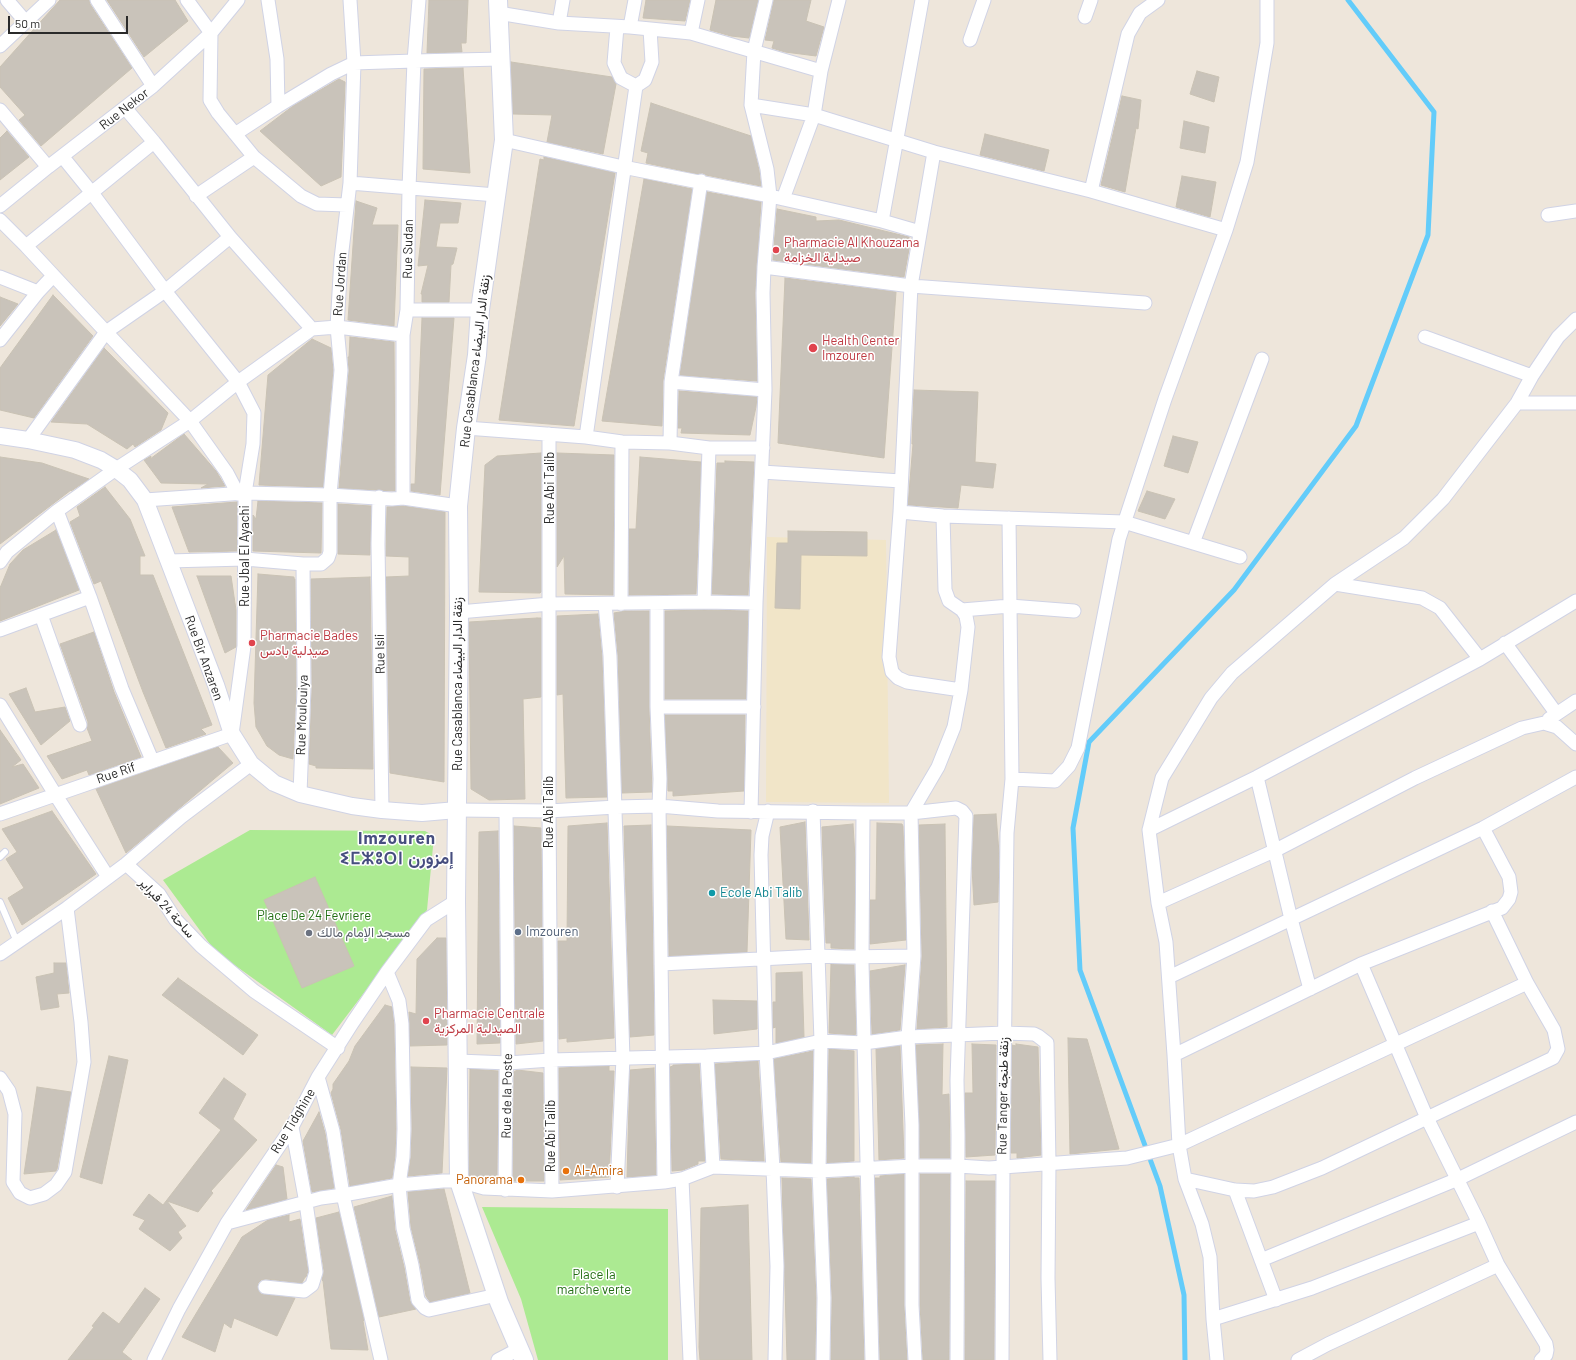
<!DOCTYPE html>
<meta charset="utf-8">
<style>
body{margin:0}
#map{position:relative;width:1576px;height:1360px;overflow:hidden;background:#eee6db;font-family:Barlow,sans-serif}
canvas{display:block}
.scale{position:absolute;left:8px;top:16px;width:120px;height:18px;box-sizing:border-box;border:2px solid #2a2a2a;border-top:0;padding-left:5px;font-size:12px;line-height:14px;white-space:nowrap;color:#2a2a2a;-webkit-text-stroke:3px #fff;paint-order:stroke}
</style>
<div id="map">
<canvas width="1576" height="1360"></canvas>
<div class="scale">50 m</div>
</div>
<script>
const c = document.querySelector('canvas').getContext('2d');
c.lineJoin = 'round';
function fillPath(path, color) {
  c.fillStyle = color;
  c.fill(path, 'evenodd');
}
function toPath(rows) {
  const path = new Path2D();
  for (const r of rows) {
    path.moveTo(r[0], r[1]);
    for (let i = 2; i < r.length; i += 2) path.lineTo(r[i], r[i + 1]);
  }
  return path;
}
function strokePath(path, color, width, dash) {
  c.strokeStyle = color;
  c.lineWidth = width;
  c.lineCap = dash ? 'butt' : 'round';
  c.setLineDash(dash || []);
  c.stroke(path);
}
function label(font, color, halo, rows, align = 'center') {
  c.font = font + ' Barlow,Vazirmatn,"Noto Sans Tifinagh",sans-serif';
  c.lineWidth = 3;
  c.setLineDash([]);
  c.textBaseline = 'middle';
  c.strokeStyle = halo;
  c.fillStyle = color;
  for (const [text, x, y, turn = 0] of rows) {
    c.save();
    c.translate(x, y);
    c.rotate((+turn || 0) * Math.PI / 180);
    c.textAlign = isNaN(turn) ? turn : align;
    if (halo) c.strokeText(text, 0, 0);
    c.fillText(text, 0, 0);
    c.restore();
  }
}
fillPath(toPath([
 [767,537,886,540,889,803,766,802]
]), '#f1e5c8');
fillPath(toPath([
 [250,830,425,831,434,836,427,910,332,1035,215,951,163,880],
 [482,1207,668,1209,668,1360,538,1360,521,1299]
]), '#acea92');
strokePath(toPath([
 [1185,1360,1184,1295,1160,1186,1080,970,1073,828,1089,742,1234,590,1356,426,1428,235,1434,112,1348,0]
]), '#63ccfa', 5);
const building = toPath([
 [60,0,89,0,90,4,132,68,41,146,19,120,25,115,0,87,0,67,60,0],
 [107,0,175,0,188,21,144,57,107,0],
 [429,0,468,0,466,43,461,43,462,52,427,53,429,0],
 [646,0,690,0,685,21,643,18,646,0],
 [716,0,758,0,749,38,731,36,710,30,716,0],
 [774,0,811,0,806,21,824,27,816,56,785,52,772,48,774,41,765,40,774,0],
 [511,62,612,77,616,84,603,154,547,142,552,115,513,114,511,62],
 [463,68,470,173,423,169,424,69,463,68],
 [1197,71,1219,77,1214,102,1190,94,1197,71],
 [339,79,345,82,345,84,341,177,321,186,260,131,293,106,339,79],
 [1122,96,1141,100,1138,129,1136,128,1125,192,1101,185,1122,96],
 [651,103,751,136,759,170,761,186,706,175,703,173,698,174,646,163,648,153,641,151,651,103],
 [1184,121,1209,127,1205,153,1180,148,1184,121],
 [7,131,29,157,0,180,0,138,7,131],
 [985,134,1049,150,1044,171,980,155,985,134],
 [544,157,615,173,574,426,499,420,540,159,544,160,544,157],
 [1182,176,1216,182,1210,217,1176,207,1182,176],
 [644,179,692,189,663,381,662,426,602,421,644,179],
 [707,192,761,202,755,293,757,381,680,375,707,192],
 [425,200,461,203,458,223,440,223,436,247,457,248,453,264,451,265,449,302,422,302,422,294,421,294,428,265,418,266,425,200],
 [356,201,377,208,372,225,398,225,394,326,348,320,356,201],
 [777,209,816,217,816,221,839,220,909,237,909,249,904,277,773,260,777,209],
 [785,278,896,292,884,458,778,443,785,278],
 [53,295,93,336,34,418,0,410,0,368,53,295],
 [0,297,18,304,0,326,0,297],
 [422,318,454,318,440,495,411,491,411,484,415,484,422,318],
 [350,337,394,342,395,491,339,488,349,371,348,357,349,357,350,337],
 [312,339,331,348,333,370,323,487,259,485,268,375,312,339],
 [104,348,168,413,161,430,135,447,133,444,127,449,87,424,51,422,104,348],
 [914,390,978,392,975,462,996,464,993,488,961,485,958,508,908,505,913,444,912,444,914,390],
 [679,391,757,397,756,407,750,435,681,433,682,428,678,428,679,391],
 [184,434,216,471,225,486,201,488,208,484,161,483,144,460,151,456,150,459,184,434],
 [1173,436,1198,442,1188,473,1164,466,1173,436],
 [541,453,541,592,540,593,479,592,485,465,497,456,541,453],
 [557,453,614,455,613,595,565,594,564,556,557,567,557,453],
 [0,457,42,463,89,479,71,491,71,490,0,544,0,457],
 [640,457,701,462,696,594,629,595,629,529,636,529,640,457],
 [725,461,754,462,748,595,712,594,717,463,725,463,725,461],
 [105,487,130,519,145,556,140,556,140,575,153,575,212,725,201,729,206,734,166,748,143,692,101,581,94,584,70,522,80,516,77,507,105,487],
 [1147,491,1175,499,1165,519,1138,511,1147,491],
 [258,501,322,503,321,553,253,551,253,515,256,519,258,501],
 [237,502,237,551,189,552,172,507,237,502],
 [338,504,371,506,370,555,338,554,338,504],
 [403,506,445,512,444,782,390,773,386,577,409,576,409,557,386,556,387,507,403,506],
 [56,530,79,590,0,621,0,588,10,564,23,550,56,530],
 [788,531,867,532,867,556,801,555,800,609,775,608,777,543,788,543,788,531],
 [258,574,294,577,294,579,295,579,296,688,293,759,279,755,267,746,256,727,254,703,258,574],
 [197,576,231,576,236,610,236,647,225,653,197,576],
 [370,577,373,769,316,768,316,766,309,764,312,688,311,579,370,577],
 [704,610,748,611,746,699,665,699,665,611,704,610],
 [625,611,649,611,649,707,652,792,622,793,618,656,614,613,625,611],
 [598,614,602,657,607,797,566,798,563,694,557,695,557,616,598,614],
 [537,618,541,618,541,697,523,699,525,799,489,800,471,789,469,622,537,618],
 [94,632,114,692,141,757,89,775,87,770,62,779,47,756,92,741,87,728,88,722,60,644,94,632],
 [26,688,35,712,65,707,70,721,41,745,9,694,26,688],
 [665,715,745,715,744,791,673,796,673,791,668,791,665,715],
 [0,730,21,760,12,767,23,764,39,788,0,804,0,730],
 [218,747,233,763,126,853,96,789,218,747],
 [52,811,96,874,22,925,8,898,24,888,6,859,17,852,2,829,52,811],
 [996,814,999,853,998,902,974,905,972,868,974,815,996,814],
 [805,822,809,940,786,939,780,827,805,822],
 [607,823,614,1038,567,1042,567,1038,559,1039,558,941,567,941,568,826,607,823],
 [877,823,902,824,903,826,906,940,870,944,870,900,876,900,877,823],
 [853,824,855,858,854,949,831,948,831,943,826,943,822,827,853,824],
 [945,824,947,1027,917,1029,922,956,919,825,945,824],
 [651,825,654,1035,630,1037,624,826,651,825],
 [514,826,541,828,543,1041,516,1044,514,826],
 [667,826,751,830,747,952,669,956,667,826],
 [498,831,500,1043,477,1044,479,832,498,831],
 [315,877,354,966,302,988,264,900,315,877],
 [437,938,446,938,447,1045,410,1046,409,1012,416,1014,417,959,437,938],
 [54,963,66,963,69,993,57,994,59,1007,41,1010,36,977,54,973,54,963],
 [831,964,854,965,856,1034,854,1035,829,1033,831,964],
 [905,965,900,1030,872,1034,870,971,905,965],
 [802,972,804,1037,776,1043,776,1027,773,1028,773,1002,776,1002,776,973,802,972],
 [178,978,258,1035,243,1055,162,995,178,978],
 [713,1000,757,1001,757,1029,714,1034,713,1000],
 [385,1005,392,1007,394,1025,396,1129,395,1156,392,1178,350,1186,341,1130,331,1093,333,1089,333,1084,349,1061,355,1046,385,1005],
 [1068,1038,1087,1039,1119,1149,1070,1154,1068,1038],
 [943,1044,942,1095,949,1094,950,1158,920,1158,916,1045,943,1044],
 [972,1044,996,1045,995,1155,966,1157,965,1093,973,1093,972,1044],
 [1016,1044,1038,1047,1041,1155,1017,1158,1017,1153,1011,1153,1012,1045,1016,1046,1016,1044],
 [900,1046,904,1158,879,1160,876,1049,900,1046],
 [829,1049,854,1051,854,1161,827,1163,829,1049],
 [813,1051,811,1163,781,1162,774,1059,813,1051],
 [109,1056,128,1060,102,1184,80,1177,109,1056],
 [758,1061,764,1161,721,1159,715,1064,758,1061],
 [699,1064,705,1161,698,1161,698,1164,683,1170,672,1171,670,1067,673,1066,673,1065,699,1064],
 [609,1066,609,1071,614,1071,609,1177,560,1180,559,1068,609,1066],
 [411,1067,447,1068,442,1173,408,1176,411,1157,412,1129,411,1067],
 [654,1068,656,1175,627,1177,630,1070,654,1068],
 [470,1069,498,1071,497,1181,485,1180,469,1176,470,1069],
 [517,1070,543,1073,544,1181,513,1181,514,1072,517,1070],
 [224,1078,246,1094,233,1119,257,1140,211,1191,213,1193,198,1212,167,1201,186,1226,178,1232,182,1238,170,1251,139,1229,145,1220,133,1215,149,1194,163,1205,221,1130,199,1113,224,1078],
 [37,1087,71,1092,57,1169,56,1171,24,1174,37,1087],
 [319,1112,325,1133,334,1188,312,1192,303,1141,319,1112],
 [276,1165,283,1167,287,1199,246,1210,276,1165],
 [904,1174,904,1305,907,1360,880,1360,875,1178,880,1178,880,1176,904,1174],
 [920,1174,950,1174,949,1360,923,1360,920,1305,920,1174],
 [854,1177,854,1178,859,1178,864,1360,831,1360,832,1298,827,1179,854,1177],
 [782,1178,811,1179,816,1298,815,1360,787,1360,782,1178],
 [966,1181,995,1181,994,1360,965,1360,966,1181],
 [444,1189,470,1293,430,1302,426,1296,420,1264,411,1227,408,1192,444,1189],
 [392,1196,395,1230,404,1267,410,1301,416,1309,379,1317,354,1207,392,1196],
 [748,1205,752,1360,700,1360,699,1347,701,1208,748,1205],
 [339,1212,364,1320,363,1321,368,1350,331,1349,323,1281,322,1280,324,1271,316,1218,339,1212],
 [289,1215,289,1222,300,1219,308,1271,306,1277,305,1277,302,1283,266,1279,261,1280,258,1283,258,1290,261,1294,295,1298,277,1336,234,1318,231,1328,224,1323,215,1352,182,1337,242,1237,268,1220,289,1215],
 [145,1288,160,1299,122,1352,132,1360,68,1360,94,1327,92,1326,103,1312,119,1324,145,1288]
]);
fillPath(building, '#c9c3ba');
strokePath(building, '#c9c2b4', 1);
const service = toPath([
 [0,857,5,852],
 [0,902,17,942]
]);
const minor = toPath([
 [7,0,25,21],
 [97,0,153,86],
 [187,0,211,33,210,100,218,113,254,157,301,196,317,204,347,205],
 [268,0,277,59,278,106],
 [498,13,559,23,630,27,691,33,821,71],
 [1085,17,1091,0],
 [559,23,563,0],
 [617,27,614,63,621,78,636,86,645,80,652,62,650,29],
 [630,27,635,0],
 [691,33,698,0],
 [970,40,984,0],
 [0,46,49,0],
 [751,105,814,115,934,152,1091,191,1226,230],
 [126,109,154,142,230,237,312,329],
 [0,110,48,167],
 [235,134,278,106,331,74,354,63,414,61,501,59],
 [504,140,623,167,770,196,882,221,920,232],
 [934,152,911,286,900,512,889,657,892,672,898,678,907,682,961,690],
 [350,183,496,195],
 [1091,191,1128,34,1140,13,1158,0],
 [196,196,254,157],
 [783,199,814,115,821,71,839,0],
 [0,206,48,167,153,86,211,33,238,0],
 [1548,215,1576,211],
 [0,220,26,246,106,332,190,421,227,473,238,494],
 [882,221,922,0],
 [26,246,154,142],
 [764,267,911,286,1145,303],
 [0,277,38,292],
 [407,310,480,310],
 [1425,337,1532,376],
 [0,340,38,292,53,276],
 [671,382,765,390],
 [1517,403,1576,403],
 [466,428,586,437,622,442,670,443,709,448,763,448],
 [549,434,549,811,552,1191],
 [586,437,636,86],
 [28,440,106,332,165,291,230,237],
 [670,443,671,382,701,181],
 [762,472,901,481],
 [379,497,378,544,382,810],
 [403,498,403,335,407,310,409,188,414,61,419,0],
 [145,500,245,493,330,495,392,499,403,498,458,506],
 [57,511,90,597,122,689,152,760],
 [900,512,943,516,1124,522,1240,557],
 [1193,543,1262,359],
 [168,561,245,559,303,564,321,564,328,558,330,552,330,495,341,370,337,327,341,259,350,183,354,63,350,0],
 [0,562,7,552,57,511,116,469,190,421,238,382,312,329,337,327,403,335],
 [1335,584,1422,598,1440,608,1480,659],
 [704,602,709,448],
 [657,603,657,707,660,779,659,806,664,1182],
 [605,604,610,656,623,1058,617,1187],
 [621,604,622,442],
 [962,610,1010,606,1074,611],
 [459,612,550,604,704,602,756,603],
 [41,615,80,725],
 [0,630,90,597],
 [1505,643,1556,713],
 [0,705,55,794,108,877],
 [657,707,754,707],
 [1549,719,1576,701],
 [1257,777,1291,919,1310,989],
 [1012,779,1055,781,1069,766,1078,748,1119,539,1165,399,1226,230,1247,162,1267,43,1267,0],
 [300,794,304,688,303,564],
 [457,810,549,811,616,807,659,806,718,811,863,813,911,813,956,808,962,811,966,816,957,1080,958,1135,957,1360],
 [768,811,762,836,761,855,766,1053,773,1169,777,1266,775,1360],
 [813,811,821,1041,819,1171,824,1298,823,1360],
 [751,812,756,603,765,390,763,293,764,267,770,196,767,169,751,105,754,51,766,0],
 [863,813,862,962,872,1360],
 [0,814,232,734,244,646,245,493,253,444,254,413,238,382,165,291,92,193,62,156],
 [1149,830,1162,778,1211,698,1232,673,1335,584,1404,538,1443,499,1517,403,1532,376,1558,337,1576,319],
 [126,864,159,894,175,919,201,946,254,991,338,1048],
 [1158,903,1276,850,1415,778,1522,728,1544,723,1557,727,1576,744],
 [0,954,67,908,126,864,181,817,251,764],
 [661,964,818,956,845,957,914,956],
 [1361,964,1427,1118,1479,1223,1498,1265,1546,1344,1547,1350,1546,1355,1541,1360],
 [387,972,399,1001,402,1024,404,1129,403,1157,399,1185,403,1228,412,1265,418,1300,425,1308,429,1310,497,1295],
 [1169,977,1483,828,1576,777],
 [1174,1055,1361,964,1502,908,1509,899,1511,892,1509,877,1483,828],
 [707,1056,713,1167],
 [458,1061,508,1063,551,1060,707,1056,766,1053,821,1041,864,1043,908,1037,1004,1033,1034,1034,1038,1036,1047,1043,1049,1164,1048,1278,1050,1360],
 [318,1077,333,1131,343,1195,381,1360],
 [0,1078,9,1091,15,1114,13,1182,20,1193,30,1198,44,1194,56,1185,65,1172,84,1062,81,1022,67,908],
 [682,1179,690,1360],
 [1185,1179,1235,1190,1254,1191,1273,1187,1322,1168,1553,1058,1558,1049,1554,1030,1527,983,1492,911],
 [505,1190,506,1071,508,1063,506,811],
 [1235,1190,1276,1300],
 [227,1223,321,1198,343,1195,399,1185,443,1181,459,1181,484,1188,552,1191,664,1182,682,1179,713,1167,819,1171,913,1166,958,1166,989,1168,1127,1158,1179,1145,1527,983],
 [1261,1260,1458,1179,1576,1122],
 [265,1287,304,1291,312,1285,316,1272,306,1203,292,1127],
 [1213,1319,1312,1288,1479,1223],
 [154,1360,179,1309,227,1223,292,1127,318,1077,353,1022,387,972,426,920,456,901],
 [498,1360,519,1349],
 [915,1360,912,1305,912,1125,908,1037,914,956,911,813,938,767,954,727,961,690,968,627,966,616,962,610,949,601,945,590,943,516],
 [1002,1360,1003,1167,1007,833,1012,779,1009,518],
 [1217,1360,1213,1319,1210,1257,1202,1224,1185,1179,1179,1145,1174,1055,1166,942,1158,903,1149,830,1257,777,1480,659,1576,601],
 [1298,1360,1328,1344,1498,1265]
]);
const tertiary = toPath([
 [0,436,28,440,75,450,101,460,116,469,130,480,145,500,157,531,216,685,232,734,251,764,274,783,300,794,352,806,382,810,422,813,457,810]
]);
const secondary = toPath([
 [498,0,504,140,480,310,477,355,466,428,458,506,459,612,456,901,459,1181,499,1302,524,1360]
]);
strokePath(service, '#d0d3e5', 8);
strokePath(minor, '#d0d3e5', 15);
strokePath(tertiary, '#d0d3e5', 18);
strokePath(secondary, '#d0d3e5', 20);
strokePath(service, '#fff', 6);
strokePath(minor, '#fff', 13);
strokePath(tertiary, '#fff', 16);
strokePath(secondary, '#fff', 18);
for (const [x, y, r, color] of [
 [776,250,4,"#e0444e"],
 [813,348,5,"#e0444e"],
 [252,643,4,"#e0444e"],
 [712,893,4,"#0f9aa8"],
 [518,932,4,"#5c6f8a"],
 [309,933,4,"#6b7280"],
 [426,1021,4,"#e0444e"],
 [566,1171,4,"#e8710a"],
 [521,1180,4,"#e8710a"]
]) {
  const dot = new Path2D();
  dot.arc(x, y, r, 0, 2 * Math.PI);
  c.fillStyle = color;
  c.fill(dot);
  strokePath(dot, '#fff', 1.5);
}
label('13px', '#2a2a2a', '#fff', [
 ["Rue Nekor",124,109,-38],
 ["Rue Sudan",408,249,-89],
 ["Rue Jordan",340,284,-86],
 ["Rue Casablanca زنقة الدار البيضاء",475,361,-83],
 ["Rue Abi Talib",550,488,-90],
 ["Rue Jbal El Ayachi",245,556,-90],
 ["Rue Isli",380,654,-91],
 ["Rue Bir Anzaren",204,658,70],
 ["Rue Casablanca زنقة الدار البيضاء",458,684,-90],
 ["Rue Moulouiya",302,715,-88],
 ["Rue Rif",116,773,-19],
 ["Rue Abi Talib",549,812,-90],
 ["ساحة 24 فبراير",167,908,48],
 ["Rue de la Poste",507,1096,-89],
 ["Rue Tanger زنقة طنجة",1003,1096,-89],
 ["Rue Tidghine",293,1121,-59],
 ["Rue Abi Talib",551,1136,-90]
]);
label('13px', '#be3a42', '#fff', [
 ["Pharmacie Al Khouzama",784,243],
 ["صيدلية الخزامة",784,258],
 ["Health Center",822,341],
 ["Imzouren",822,356],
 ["Pharmacie Bades",260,636],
 ["صيدلية بادس",260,651],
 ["Pharmacie Centrale",434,1014],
 ["الصيدلية المركزية",434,1029]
], 'left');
label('13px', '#0d838f', '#fff', [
 ["Ecole Abi Talib",720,893]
], 'left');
label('13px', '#226e13', '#fff', [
 ["Place De 24 Fevriere",314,916],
 ["Place la",594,1275],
 ["marche verte",594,1290]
]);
label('13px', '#4e5e75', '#fff', [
 ["Imzouren",526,932]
], 'left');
label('13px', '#5b616d', '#fff', [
 ["مسجد الإمام مالك",317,933]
], 'left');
label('13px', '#c56008', '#fff', [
 ["Al-Amira",574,1171],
 ["Panorama",513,1180,"right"]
], 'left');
c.letterSpacing = '1px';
label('bold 17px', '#464e7f', '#fff', [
 ["Imzouren",397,838],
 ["ⵉⵎⵣⵓⵔⵏ إمزورن",397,858]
]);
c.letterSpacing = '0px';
</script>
